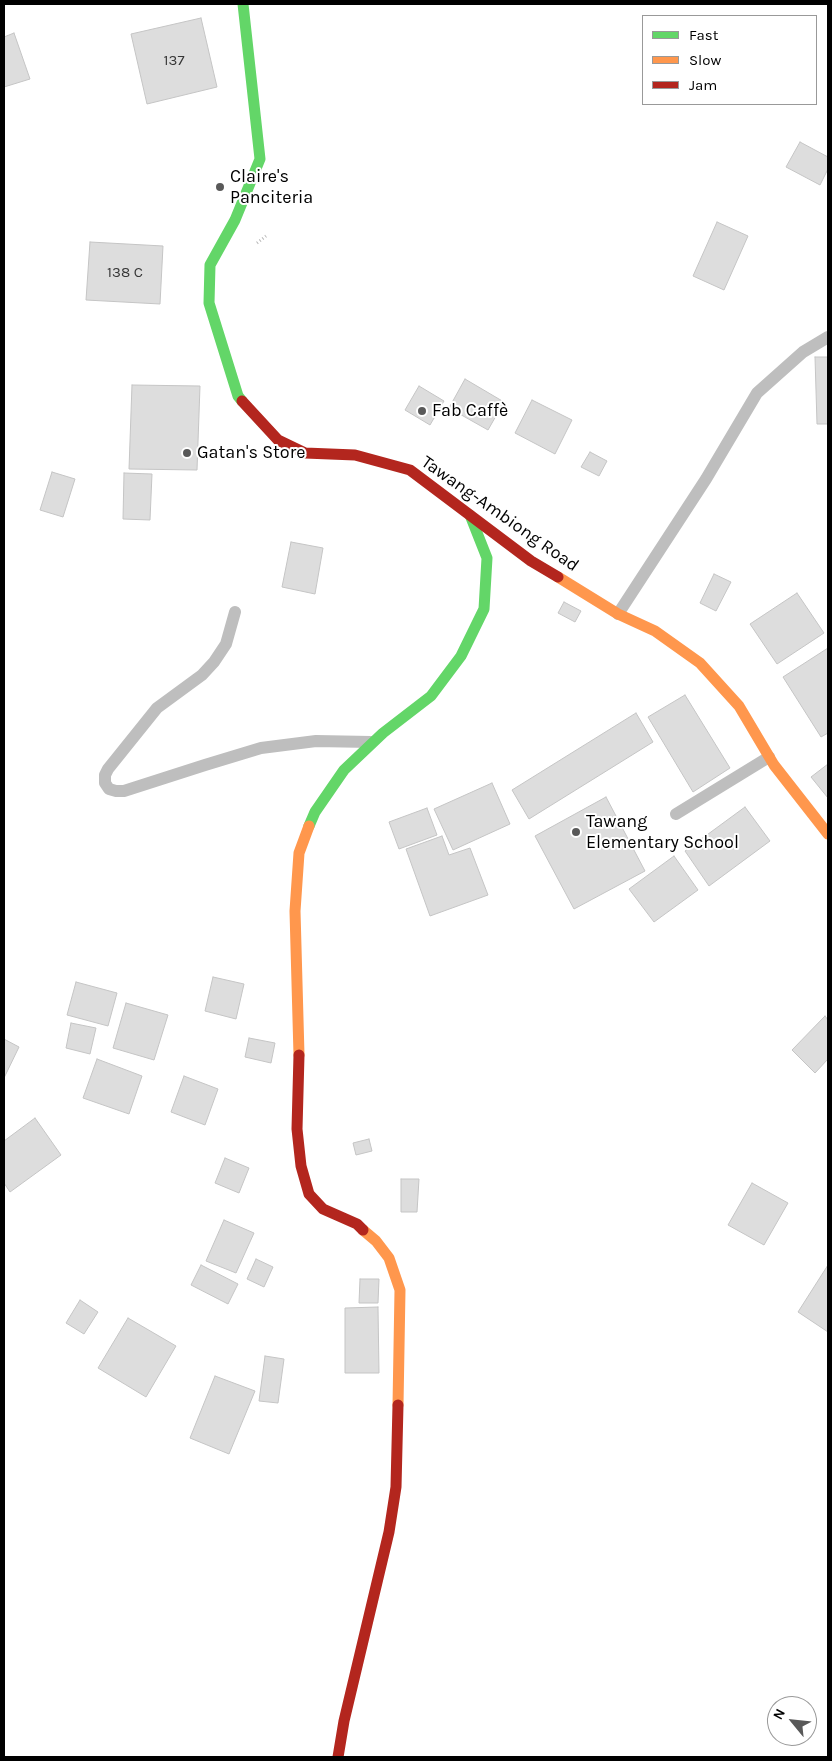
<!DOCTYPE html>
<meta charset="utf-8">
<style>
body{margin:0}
#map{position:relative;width:832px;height:1761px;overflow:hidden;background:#fff;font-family:Karla,sans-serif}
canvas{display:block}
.frame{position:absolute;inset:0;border:5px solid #000;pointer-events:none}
.legend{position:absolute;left:642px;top:15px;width:175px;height:90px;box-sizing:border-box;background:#fff;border:1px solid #999;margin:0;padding:6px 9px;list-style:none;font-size:15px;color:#000}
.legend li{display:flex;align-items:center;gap:10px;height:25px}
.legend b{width:25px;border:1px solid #999}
.north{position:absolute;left:767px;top:1696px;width:50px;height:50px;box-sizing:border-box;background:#fff;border:1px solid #999;border-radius:50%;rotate:298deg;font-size:14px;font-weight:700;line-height:20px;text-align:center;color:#000}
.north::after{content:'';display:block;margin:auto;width:18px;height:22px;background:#595959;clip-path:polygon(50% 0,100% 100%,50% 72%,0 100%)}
</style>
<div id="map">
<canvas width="832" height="1761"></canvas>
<div class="frame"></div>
<ul class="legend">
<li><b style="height:6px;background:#63d668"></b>Fast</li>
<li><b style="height:6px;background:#ff974d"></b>Slow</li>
<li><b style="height:6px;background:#b3261e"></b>Jam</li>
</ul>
<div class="north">N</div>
</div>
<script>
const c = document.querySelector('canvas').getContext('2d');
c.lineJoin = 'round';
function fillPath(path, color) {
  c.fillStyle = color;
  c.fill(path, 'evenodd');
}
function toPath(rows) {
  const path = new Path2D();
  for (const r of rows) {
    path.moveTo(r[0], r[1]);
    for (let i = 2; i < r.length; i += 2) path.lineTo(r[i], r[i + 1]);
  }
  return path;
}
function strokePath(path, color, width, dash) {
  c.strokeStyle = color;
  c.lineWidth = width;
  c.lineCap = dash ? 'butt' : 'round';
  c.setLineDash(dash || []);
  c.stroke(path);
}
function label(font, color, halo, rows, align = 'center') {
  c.font = font + ' Karla,sans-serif';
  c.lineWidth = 4;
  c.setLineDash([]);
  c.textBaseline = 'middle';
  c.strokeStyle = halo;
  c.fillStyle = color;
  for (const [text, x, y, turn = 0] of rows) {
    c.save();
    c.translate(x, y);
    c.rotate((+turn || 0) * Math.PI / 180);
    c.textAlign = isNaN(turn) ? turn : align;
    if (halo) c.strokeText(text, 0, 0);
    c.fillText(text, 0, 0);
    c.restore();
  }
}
const building = toPath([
 [201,18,217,87,147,104,131,34,201,18],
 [14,33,30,79,4,87,4,37,14,33],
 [800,142,828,157,828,169,820,185,786,167,800,142],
 [717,222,748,236,724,290,693,276,717,222],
 [90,242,163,246,160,304,86,300,90,242],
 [815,357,828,357,828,424,817,424,815,357],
 [465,379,504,402,488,430,449,408,465,379],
 [132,385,200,386,197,470,129,469,132,385],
 [419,386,444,401,430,425,405,410,419,386],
 [532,400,572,420,555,454,515,433,532,400],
 [590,452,607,461,599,476,581,467,590,452],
 [52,472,75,479,63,517,40,510,52,472],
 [124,473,152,474,150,520,123,519,124,473],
 [291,542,323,548,315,594,282,587,291,542],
 [714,574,731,582,716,611,700,603,714,574],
 [797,593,824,633,777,664,750,624,797,593],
 [564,602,581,611,575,622,558,613,564,602],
 [828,648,828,733,821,737,783,677,828,648],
 [685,695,730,768,693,792,648,717,685,695],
 [636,713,653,742,529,819,512,790,636,713],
 [828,764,828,798,811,777,828,764],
 [492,783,510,824,453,850,434,809,492,783],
 [606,797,645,871,574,909,535,836,606,797],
 [745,807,770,841,709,886,685,851,745,807],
 [427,808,437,835,399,849,389,822,427,808],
 [442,836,449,855,470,848,488,895,430,916,406,849,442,836],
 [674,856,698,890,654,922,629,889,674,856],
 [213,977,244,984,236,1019,205,1011,213,977],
 [76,982,117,993,108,1026,67,1015,76,982],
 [126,1003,168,1015,154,1060,113,1048,126,1003],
 [825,1016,828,1020,828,1059,815,1073,792,1050,825,1016],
 [71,1023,96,1028,90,1054,66,1048,71,1023],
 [249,1038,275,1043,271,1063,245,1057,249,1038],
 [4,1039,19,1047,4,1078,4,1039],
 [97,1059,142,1076,129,1114,83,1098,97,1059],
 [184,1076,218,1089,205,1125,171,1112,184,1076],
 [35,1118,61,1155,10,1192,4,1183,4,1141,35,1118],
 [369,1139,372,1151,356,1155,353,1143,369,1139],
 [225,1158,249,1168,239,1193,215,1183,225,1158],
 [401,1179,419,1179,417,1212,401,1212,401,1179],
 [752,1183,788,1203,764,1245,728,1225,752,1183],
 [224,1220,254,1233,236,1273,206,1261,224,1220],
 [256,1259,273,1267,264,1287,247,1279,256,1259],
 [201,1265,238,1284,228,1304,191,1285,201,1265],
 [828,1265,828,1332,798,1312,828,1265],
 [360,1279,379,1279,378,1303,359,1303,360,1279],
 [80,1300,98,1312,84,1334,66,1323,80,1300],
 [378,1307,379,1373,345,1373,345,1308,378,1307],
 [128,1318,176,1346,146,1397,98,1368,128,1318],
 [265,1356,284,1359,278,1403,259,1401,265,1356],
 [215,1376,255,1391,229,1454,190,1438,215,1376]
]);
fillPath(building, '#ddd');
strokePath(building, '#c5c5c5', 1);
strokePath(toPath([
 [257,243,266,236]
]), '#b8b8b8', 3, [1, 2.5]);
strokePath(toPath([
 [235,612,226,644,214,662,202,675,157,708,108,769,105,775,105,783,109,789,116,791,124,791,205,765,261,748,316,741,371,742],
 [618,614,706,479,757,393,803,352,828,337],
 [676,814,769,757]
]), '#bebebe', 12);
strokePath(toPath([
 [242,401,238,396,209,303,210,265,235,220,260,159,243,4],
 [309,826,315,812,344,770,383,733,431,696,461,656,484,609,487,558,470,515]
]), '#63d668', 11);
strokePath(toPath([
 [558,577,618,614,655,631,700,663,739,706,774,765,828,834],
 [299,1055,295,911,299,853,309,826],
 [363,1230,376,1241,389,1258,400,1290,398,1405]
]), '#ff974d', 11);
strokePath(toPath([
 [242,401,278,440,305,453,355,455,410,470,531,561,558,577],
 [299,1055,297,1129,301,1166,309,1194,323,1209,357,1224,363,1230],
 [338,1757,344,1721,389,1532,396,1487,398,1405]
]), '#b3261e', 11);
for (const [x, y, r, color] of [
 [220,187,5,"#595959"],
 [422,411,5,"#595959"],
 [187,453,5,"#595959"],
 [576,832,5,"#595959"]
]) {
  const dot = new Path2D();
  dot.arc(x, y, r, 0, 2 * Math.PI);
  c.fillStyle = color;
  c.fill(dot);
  strokePath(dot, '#fff', 2);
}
label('15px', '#373737', null, [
 ["137",174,61],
 ["138 C",125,273]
]);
label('18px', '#000', '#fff', [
 ["Claire's",230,177],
 ["Panciteria",230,198],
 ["Fab Caffè",432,411],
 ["Gatan's Store",197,453],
 ["Tawang",586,822],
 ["Elementary School",586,843]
], 'left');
label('18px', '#000', '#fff', [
 ["Tawang-Ambiong Road",500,514,35]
]);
</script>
